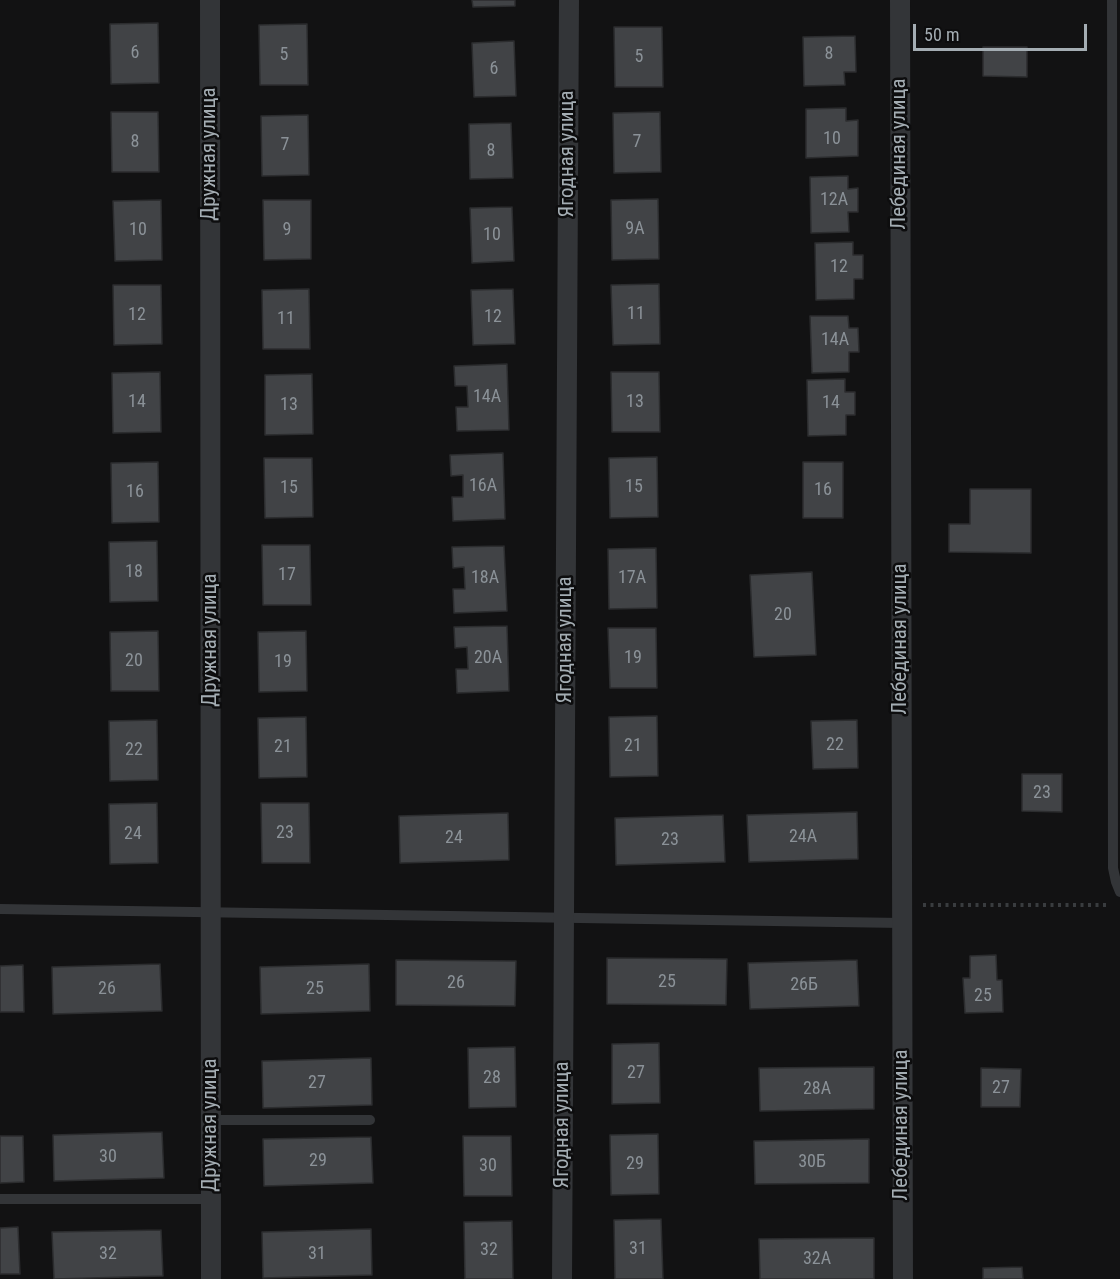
<!DOCTYPE html>
<meta charset="utf-8">
<style>
body{margin:0}
#map{position:relative;width:1120px;height:1279px;overflow:hidden;background:#121213;font-family:"Roboto Condensed",sans-serif}
canvas{display:block}
.scale{position:absolute;left:913px;top:24px;width:174px;height:27px;box-sizing:border-box;border:3px solid #a4adb3;border-top:0;padding-left:8px;font-size:18px;line-height:21px;white-space:nowrap;color:#a4adb3;-webkit-text-stroke:4px #0d0d0e;paint-order:stroke}
</style>
<div id="map">
<canvas width="1120" height="1279"></canvas>
<div class="scale">50 m</div>
</div>
<script>
const c = document.querySelector('canvas').getContext('2d');
c.lineJoin = 'round';
function fillPath(path, color) {
  c.fillStyle = color;
  c.fill(path, 'evenodd');
}
function toPath(rows) {
  const path = new Path2D();
  for (const r of rows) {
    path.moveTo(r[0], r[1]);
    for (let i = 2; i < r.length; i += 2) path.lineTo(r[i], r[i + 1]);
  }
  return path;
}
function strokePath(path, color, width, dash) {
  c.strokeStyle = color;
  c.lineWidth = width;
  c.lineCap = dash ? 'butt' : 'round';
  c.setLineDash(dash || []);
  c.stroke(path);
}
function label(font, color, halo, rows, align = 'center') {
  c.font = font + ' "Roboto Condensed",sans-serif';
  c.lineWidth = 5;
  c.setLineDash([]);
  c.textBaseline = 'middle';
  c.strokeStyle = halo;
  c.fillStyle = color;
  for (const [text, x, y, turn = 0] of rows) {
    c.save();
    c.translate(x, y);
    c.rotate((+turn || 0) * Math.PI / 180);
    c.textAlign = isNaN(turn) ? turn : align;
    if (halo) c.strokeText(text, 0, 0);
    c.fillText(text, 0, 0);
    c.restore();
  }
}
const building = toPath([
 [472,0,515,0,515,6,473,7,472,0],
 [158,23,159,83,111,84,110,24,158,23],
 [307,24,308,85,260,85,259,25,307,24],
 [614,27,662,27,663,87,615,87,614,27],
 [855,36,856,72,844,72,845,85,804,86,803,37,855,36],
 [514,41,516,96,474,97,472,43,514,41],
 [983,47,1027,47,1027,77,983,76,983,47],
 [846,108,846,121,858,120,858,156,806,158,806,109,846,108],
 [111,112,158,112,159,172,112,172,111,112],
 [660,112,661,172,614,173,613,113,660,112],
 [308,115,309,175,262,176,261,116,308,115],
 [511,123,513,178,470,179,469,124,511,123],
 [848,176,848,189,858,188,858,212,848,212,849,232,811,233,810,177,848,176],
 [658,199,659,259,612,260,611,200,658,199],
 [161,200,162,260,115,261,113,201,161,200],
 [263,200,311,200,311,259,264,260,263,200],
 [512,207,514,261,472,263,470,208,512,207],
 [853,242,853,255,863,255,863,279,854,279,854,299,816,300,815,243,853,242],
 [659,284,660,344,613,345,611,285,659,284],
 [113,285,161,285,162,344,114,345,113,285],
 [309,289,310,349,263,349,262,290,309,289],
 [513,289,515,344,473,345,471,290,513,289],
 [810,316,848,316,849,328,858,328,859,352,849,352,849,372,812,373,810,316],
 [507,364,509,430,457,431,456,407,468,407,467,386,455,386,454,366,507,364],
 [160,372,161,432,113,433,112,373,160,372],
 [611,372,659,372,660,432,612,432,611,372],
 [312,374,313,434,265,435,265,375,312,374],
 [845,379,845,392,855,392,855,415,846,415,846,435,808,436,807,380,845,379],
 [503,453,505,519,453,521,452,497,463,497,463,475,451,476,450,455,503,453],
 [657,457,658,517,610,518,609,458,657,457],
 [264,458,312,458,313,517,265,518,264,458],
 [158,462,159,522,112,523,111,463,158,462],
 [803,462,843,462,843,518,803,518,803,462],
 [970,489,1031,489,1031,553,949,552,949,524,970,524,970,489],
 [157,541,158,601,110,602,109,542,157,541],
 [262,545,310,545,311,605,263,605,262,545],
 [504,546,507,611,454,613,453,589,465,589,464,567,453,568,452,547,504,546],
 [656,548,657,608,609,609,608,549,656,548],
 [812,572,816,655,754,657,750,575,812,572],
 [507,626,509,691,457,693,456,669,468,669,467,647,455,648,454,627,507,626],
 [608,628,656,628,657,688,610,688,608,628],
 [158,631,159,691,111,691,110,632,158,631],
 [306,631,307,691,259,692,258,632,306,631],
 [657,716,658,776,610,777,609,717,657,716],
 [306,717,307,777,259,778,258,718,306,717],
 [157,720,158,780,110,781,109,721,157,720],
 [857,720,858,768,813,769,811,721,857,720],
 [1022,774,1062,774,1062,812,1022,811,1022,774],
 [157,803,158,863,110,864,109,804,157,803],
 [261,803,309,803,310,863,262,863,261,803],
 [857,812,858,859,749,862,747,815,857,812],
 [508,813,509,860,400,863,399,816,508,813],
 [723,815,725,862,616,865,615,818,723,815],
 [996,955,997,980,1002,980,1003,1012,965,1013,963,978,970,978,970,956,996,955],
 [607,958,727,959,726,1005,607,1004,607,958],
 [396,960,516,961,515,1006,396,1005,396,960],
 [857,960,859,1006,750,1009,748,963,857,960],
 [160,964,162,1011,53,1014,52,967,160,964],
 [369,964,370,1011,261,1014,260,967,369,964],
 [23,965,24,1012,0,1012,0,966,23,965],
 [659,1043,660,1103,612,1104,612,1044,659,1043],
 [515,1047,516,1107,469,1108,468,1048,515,1047],
 [371,1058,372,1105,263,1108,262,1061,371,1058],
 [874,1067,874,1109,760,1111,759,1068,874,1067],
 [981,1068,1021,1069,1020,1107,981,1107,981,1068],
 [162,1132,164,1178,54,1181,53,1135,162,1132],
 [658,1134,659,1194,611,1195,610,1135,658,1134],
 [0,1136,23,1136,24,1182,0,1183,0,1136],
 [463,1136,511,1136,512,1196,464,1196,463,1136],
 [371,1137,373,1183,264,1186,263,1139,371,1137],
 [869,1139,869,1183,755,1184,754,1141,869,1139],
 [661,1219,663,1279,615,1279,614,1220,661,1219],
 [512,1221,513,1279,465,1279,464,1222,512,1221],
 [18,1227,20,1274,0,1274,0,1228,18,1227],
 [371,1229,372,1275,263,1278,262,1232,371,1229],
 [161,1230,163,1276,54,1279,52,1232,161,1230],
 [874,1238,874,1279,760,1279,759,1239,874,1238],
 [1022,1267,1023,1279,983,1279,983,1268,1022,1267]
]);
fillPath(building, '#414346');
strokePath(building, '#2c2d2f', 1.5);
strokePath(toPath([
 [923,905,1110,905]
]), '#393c3f', 4, [3, 4.5]);
strokePath(toPath([
 [1112,0,1113,868,1116,882,1120,892],
 [0,909,902,923],
 [211,1120,370,1120],
 [0,1199,211,1199]
]), '#333538', 10);
strokePath(toPath([
 [210,0,211,1279],
 [900,0,903,1279],
 [562,1279,569,0]
]), '#333538', 20);
label('18px', '#8b9298', null, [
 ["6",135,53],
 ["8",829,54],
 ["5",284,55],
 ["5",639,57],
 ["6",494,69],
 ["10",832,139],
 ["8",135,142],
 ["7",637,142],
 ["7",285,145],
 ["8",491,151],
 ["12А",834,200],
 ["9А",635,229],
 ["10",138,230],
 ["9",287,230],
 ["10",492,235],
 ["12",839,267],
 ["11",636,314],
 ["12",137,315],
 ["12",493,317],
 ["11",286,319],
 ["14А",835,340],
 ["14А",487,397],
 ["14",137,402],
 ["13",635,402],
 ["14",831,403],
 ["13",289,405],
 ["16А",483,486],
 ["15",634,487],
 ["15",289,488],
 ["16",823,490],
 ["16",135,492],
 ["18",134,572],
 ["17",287,575],
 ["18А",485,578],
 ["17А",632,578],
 ["20",783,615],
 ["20А",488,658],
 ["19",633,658],
 ["20",134,661],
 ["19",283,662],
 ["22",835,745],
 ["21",633,746],
 ["21",283,747],
 ["22",134,750],
 ["23",1042,793],
 ["23",285,833],
 ["24",133,834],
 ["24А",803,837],
 ["24",454,838],
 ["23",670,840],
 ["25",667,982],
 ["26",456,983],
 ["26Б",804,985],
 ["26",107,989],
 ["25",315,989],
 ["25",983,996],
 ["27",636,1073],
 ["28",492,1078],
 ["27",317,1083],
 ["27",1001,1088],
 ["28А",817,1089],
 ["30",108,1157],
 ["29",318,1161],
 ["30Б",812,1162],
 ["29",635,1164],
 ["30",488,1166],
 ["31",638,1249],
 ["32",489,1250],
 ["32",108,1254],
 ["31",317,1254],
 ["32А",817,1259]
]);
label('21px', '#a4adb3', '#0d0d0e', [
 ["Дружная улица",210,154,-90],
 ["Ягодная улица",568,154,-90],
 ["Лебединая улица",900,154,-90],
 ["Лебединая улица",901,639,-90],
 ["Дружная улица",211,640,-90],
 ["Ягодная улица",566,640,-90],
 ["Дружная улица",211,1125,-90],
 ["Ягодная улица",563,1125,-90],
 ["Лебединая улица",902,1125,-90]
]);
</script>
